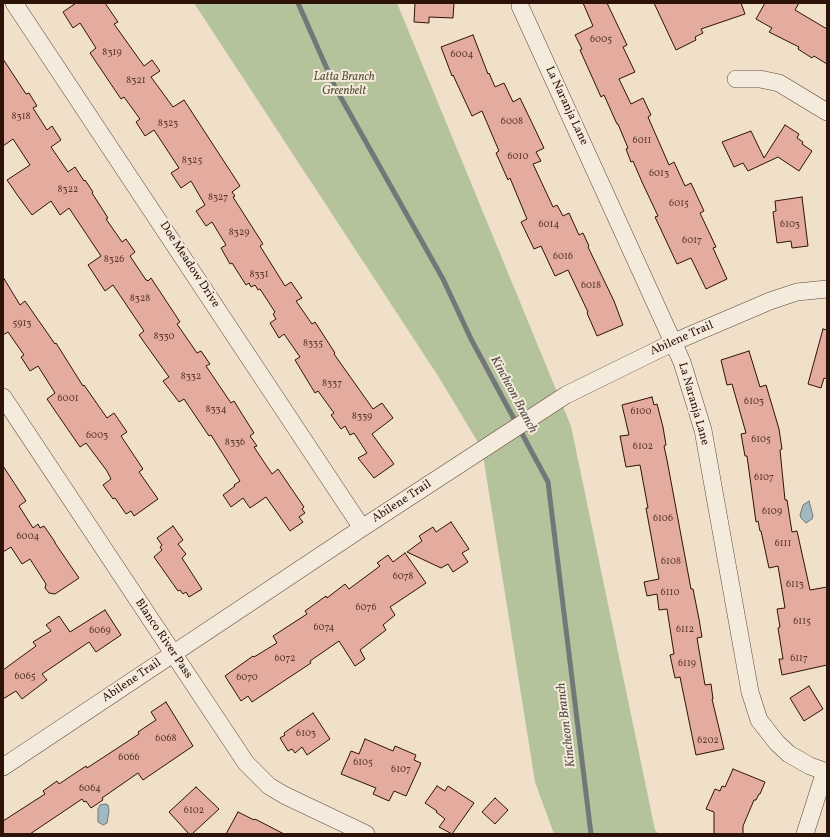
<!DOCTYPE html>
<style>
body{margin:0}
#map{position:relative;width:830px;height:837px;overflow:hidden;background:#f0e0c9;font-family:Vollkorn,serif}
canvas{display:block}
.frame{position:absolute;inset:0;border:4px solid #2d1208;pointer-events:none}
</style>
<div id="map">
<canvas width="830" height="837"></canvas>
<div class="frame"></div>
</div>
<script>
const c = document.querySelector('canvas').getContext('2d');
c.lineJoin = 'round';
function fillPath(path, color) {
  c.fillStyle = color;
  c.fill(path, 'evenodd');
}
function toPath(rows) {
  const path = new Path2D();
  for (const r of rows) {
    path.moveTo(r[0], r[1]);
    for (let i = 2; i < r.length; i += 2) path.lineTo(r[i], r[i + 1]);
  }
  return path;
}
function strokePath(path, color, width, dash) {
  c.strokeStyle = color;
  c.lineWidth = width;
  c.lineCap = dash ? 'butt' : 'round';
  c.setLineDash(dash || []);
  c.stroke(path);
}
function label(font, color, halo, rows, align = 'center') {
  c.font = font + ' Vollkorn,serif';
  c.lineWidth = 4;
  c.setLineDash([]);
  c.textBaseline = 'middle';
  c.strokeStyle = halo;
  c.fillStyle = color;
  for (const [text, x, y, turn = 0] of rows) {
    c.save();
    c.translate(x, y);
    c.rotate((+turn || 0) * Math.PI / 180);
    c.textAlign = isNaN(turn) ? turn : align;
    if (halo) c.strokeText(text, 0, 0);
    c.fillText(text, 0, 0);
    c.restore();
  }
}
fillPath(toPath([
 [194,3,397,3,571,426,655,830,659,834,554,834,535,782,482,449,440,379]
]), '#b4c39b');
const water = toPath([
 [809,501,813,516,812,519,806,523,801,518,800,515,803,505,809,501],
 [105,804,108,805,109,811,107,823,103,825,98,822,98,809,100,805,105,804]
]);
fillPath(water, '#a1bac2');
strokePath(water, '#737778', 1);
strokePath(toPath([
 [298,3,335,87,443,279,471,339,548,482,591,834]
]), '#737778', 5);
const building = toPath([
 [76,3,105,3,118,22,114,24,144,66,152,60,160,71,151,77,173,107,184,100,240,186,232,192,235,196,233,197,263,244,260,246,285,286,291,282,302,298,296,301,312,324,315,322,335,353,334,354,373,409,382,403,393,418,372,434,394,464,374,478,358,458,367,453,354,433,350,435,345,426,341,429,331,415,334,413,318,391,315,393,295,360,300,357,284,334,279,338,270,323,276,319,273,314,275,312,260,289,258,290,255,285,251,287,249,283,246,285,232,263,230,264,221,248,226,245,212,222,206,226,196,211,205,205,191,181,181,188,171,173,179,168,154,130,145,136,136,122,140,119,124,97,121,99,90,53,96,48,80,23,73,28,63,12,76,3],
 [415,3,454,3,453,18,429,17,429,23,414,22,415,3],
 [583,3,607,3,627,45,623,47,635,72,619,79,631,104,643,98,651,115,648,117,669,165,674,162,685,186,691,183,704,211,700,213,716,247,713,248,727,279,706,289,691,258,677,264,655,217,658,216,642,182,633,161,631,162,626,149,628,148,618,124,617,124,604,95,601,97,580,50,582,49,575,35,593,26,583,3],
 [654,3,741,3,745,14,701,29,703,33,695,37,696,40,676,50,654,3],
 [765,3,799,3,795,10,827,29,827,64,814,56,812,58,798,49,799,47,769,32,772,28,756,19,765,3],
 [473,35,488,74,489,73,495,87,504,83,513,102,520,98,544,148,536,152,541,161,533,164,553,207,557,205,563,216,569,213,579,235,583,233,589,246,588,247,614,301,623,325,597,336,587,313,588,312,568,270,555,276,541,246,534,249,521,222,527,219,510,178,508,180,496,153,499,151,482,111,472,116,453,75,452,76,441,47,473,35],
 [3,59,26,94,29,93,37,106,33,108,47,130,52,126,61,140,51,147,68,172,75,167,84,181,85,180,93,192,92,193,108,218,106,219,122,242,126,239,135,252,130,256,146,280,147,280,148,281,151,278,180,322,177,324,197,353,201,351,210,364,206,366,231,403,234,401,242,414,254,433,250,436,257,446,254,447,272,474,278,469,304,507,302,509,305,513,299,517,303,522,290,531,266,497,250,508,243,498,231,507,223,495,235,486,234,485,240,481,211,435,209,436,184,399,179,402,163,381,169,377,139,335,144,331,113,285,105,291,88,265,101,256,69,208,60,215,51,201,32,215,18,196,7,180,30,165,13,139,3,146,3,59],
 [785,125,799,134,797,138,803,142,802,144,812,151,799,171,778,157,748,171,743,163,734,167,722,142,751,131,764,158,785,125],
 [802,197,808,246,792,248,791,241,777,243,773,212,776,211,775,201,802,197],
 [3,277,20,305,25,301,55,344,56,343,83,386,84,385,107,418,114,413,127,432,121,436,143,469,139,472,158,499,134,516,131,511,126,514,115,498,113,499,103,485,111,479,107,471,86,443,80,447,47,399,55,393,38,366,30,371,21,357,24,355,8,332,3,335,3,277],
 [823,329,827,330,827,379,824,378,821,388,808,384,823,329],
 [749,351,760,387,766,385,779,429,782,449,780,450,785,500,787,500,792,532,797,531,810,590,827,587,827,665,782,675,779,659,783,659,778,628,780,627,777,609,785,608,778,566,769,568,761,531,760,531,758,521,756,522,747,456,745,456,741,434,746,433,732,384,727,385,721,360,749,351],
 [652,397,654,405,657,404,663,427,666,445,664,446,667,460,691,589,693,589,699,619,702,637,697,638,705,685,711,684,713,699,712,699,724,749,696,755,680,677,675,678,670,655,674,654,667,609,659,610,657,594,647,596,644,582,659,579,646,508,648,508,640,465,626,467,620,436,629,435,622,405,652,397],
 [3,466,26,501,19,506,33,528,38,524,40,528,44,526,55,542,55,543,79,578,55,594,49,593,45,588,46,584,30,559,22,564,11,547,3,552,3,466],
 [451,522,469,549,462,553,468,562,453,572,448,564,441,568,407,552,422,541,419,536,433,527,436,532,451,522],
 [173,526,183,540,178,544,186,554,182,558,202,589,189,597,186,592,183,594,180,590,178,591,154,557,162,550,160,547,162,545,157,538,173,526],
 [405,553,426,583,390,607,395,615,383,625,386,630,360,650,365,659,355,666,339,641,310,661,311,663,252,702,248,696,241,701,225,676,253,656,254,657,277,643,273,636,307,614,305,611,326,596,327,598,345,584,349,589,380,566,377,563,388,555,393,562,405,553],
 [105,610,121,635,96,652,89,642,42,674,47,680,22,699,16,691,3,699,3,670,36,646,33,642,51,631,46,625,59,616,70,632,105,610],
 [809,686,823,709,804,721,790,698,809,686],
 [166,702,193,746,143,780,138,773,102,798,103,800,91,808,86,801,84,802,82,799,30,834,3,834,3,821,45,794,43,791,57,781,59,784,86,766,87,768,139,734,138,732,156,720,151,712,166,702],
 [313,713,330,739,307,755,302,747,295,753,292,749,288,751,280,738,285,735,284,733,313,713],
 [365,739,393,751,395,746,416,755,414,760,421,763,406,796,394,791,389,801,373,794,376,788,341,774,351,751,359,754,365,739],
 [733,769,765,782,760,794,759,794,756,800,754,800,743,826,743,834,714,834,714,812,706,809,715,789,720,791,722,786,725,787,733,769],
 [437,786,445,791,448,786,474,803,452,834,439,827,445,819,436,812,437,811,425,803,437,786],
 [196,787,219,809,192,834,189,834,169,812,196,787],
 [495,798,508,810,495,824,482,812,495,798],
 [238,812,254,820,255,819,284,834,226,834,238,812]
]);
fillPath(building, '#e4ac9e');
strokePath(building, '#2d1208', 1);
const minor = toPath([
 [14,3,362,528],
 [520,6,682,362,703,430,750,692,759,720,777,743,789,754,810,766,827,772],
 [736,79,760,79,779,83,827,112],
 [3,397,246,763,269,786,284,795,366,834],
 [3,767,362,528,566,395,674,342,770,301,797,292,827,289],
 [805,834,825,771]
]);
strokePath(minor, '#5e4638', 18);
strokePath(minor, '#f5ebdc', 17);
label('10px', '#5b382e', null, [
 ["6005",601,40],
 ["8319",112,53],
 ["6004",462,55],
 ["8321",136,81],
 ["8318",21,117],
 ["6008",512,122],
 ["8323",168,124],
 ["6011",642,141],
 ["6010",518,157],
 ["8325",192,161],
 ["6013",659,174],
 ["8322",68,190],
 ["8327",218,198],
 ["6015",679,204],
 ["6014",549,225],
 ["6103",790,225],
 ["8329",239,233],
 ["6017",692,241],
 ["6016",563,257],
 ["8326",114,260],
 ["8331",259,275],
 ["6018",591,286],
 ["8328",140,299],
 ["5913",22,324],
 ["8330",164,337],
 ["8335",313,344],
 ["8332",191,377],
 ["8337",332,384],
 ["6001",68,399],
 ["6103",754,402],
 ["8334",216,410],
 ["6100",641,412],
 ["8339",362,417],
 ["6003",97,436],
 ["6105",761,440],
 ["8336",235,443],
 ["6102",643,447],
 ["6107",764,478],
 ["6109",772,512],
 ["6106",663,519],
 ["6004",28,537],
 ["6111",783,544],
 ["6108",671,562],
 ["6078",403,577],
 ["6113",795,585],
 ["6110",670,593],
 ["6076",366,608],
 ["6115",802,622],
 ["6074",324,628],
 ["6112",685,630],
 ["6069",100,631],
 ["6072",285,659],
 ["6117",799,659],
 ["6119",687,664],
 ["6065",25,677],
 ["6070",247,678],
 ["6103",306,734],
 ["6068",166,739],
 ["6202",708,741],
 ["6066",129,758],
 ["6105",363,763],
 ["6107",401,770],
 ["6064",90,789],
 ["6102",194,811]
]);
label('italic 12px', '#5c503b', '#f5ebdc', [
 ["Latta Branch",344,78],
 ["Greenbelt",344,92]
]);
label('12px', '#2d1208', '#f5ebdc', [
 ["La Naranja Lane",566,106,65],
 ["Doe Meadow Drive",189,265,57],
 ["Abilene Trail",682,339,-24],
 ["La Naranja Lane",693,404,74],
 ["Abilene Trail",402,502,-33],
 ["Blanco River Pass",163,639,56],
 ["Abilene Trail",132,681,-34]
]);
label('italic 13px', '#564d49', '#f5ebdc', [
 ["Kincheon Branch",513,395,62],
 ["Kincheon Branch",567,725,-97]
]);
</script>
